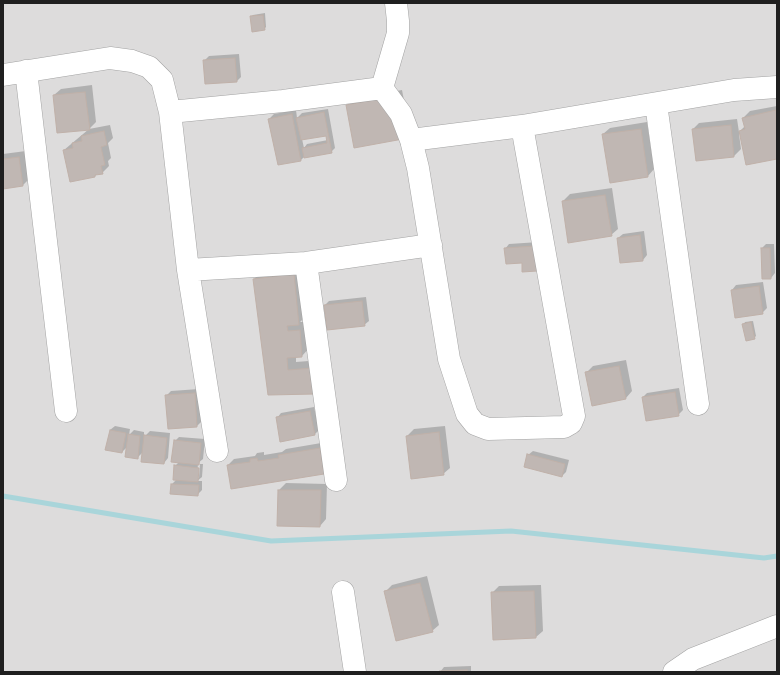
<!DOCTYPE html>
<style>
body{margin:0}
#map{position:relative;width:780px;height:675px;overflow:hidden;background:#efebe6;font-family:Arial,sans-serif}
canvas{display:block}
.frame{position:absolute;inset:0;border:4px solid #1f1f1f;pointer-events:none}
</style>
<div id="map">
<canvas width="780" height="675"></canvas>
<div class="frame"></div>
</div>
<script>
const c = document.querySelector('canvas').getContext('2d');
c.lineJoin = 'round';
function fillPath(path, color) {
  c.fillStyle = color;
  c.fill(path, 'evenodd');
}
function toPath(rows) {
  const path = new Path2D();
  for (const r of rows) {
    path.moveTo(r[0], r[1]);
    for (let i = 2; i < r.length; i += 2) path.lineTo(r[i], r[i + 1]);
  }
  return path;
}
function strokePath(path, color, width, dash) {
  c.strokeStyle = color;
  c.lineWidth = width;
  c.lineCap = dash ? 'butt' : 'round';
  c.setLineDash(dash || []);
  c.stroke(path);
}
fillPath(toPath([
 [3,3,777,3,777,672,3,672]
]), '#dddcdc');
fillPath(toPath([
 [265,13,266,27,264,29,251,17,253,15],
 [239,54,241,77,237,81,205,60,209,56],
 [92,85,96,122,89,129,110,125,113,138,108,143,111,158,108,161,109,166,102,173,97,174,95,176,64,150,89,129,54,95,61,89],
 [402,90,410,131,347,106,354,99],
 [777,106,777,158,747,164,740,134,739,134,741,149,734,156,696,160,693,129,699,123,737,119,739,132,745,126,743,118,750,111],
 [328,109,335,148,331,152,305,156,301,160,269,119,274,114,296,110,297,118,302,113],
 [327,135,328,140,307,144,304,148,302,139],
 [647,122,654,169,648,176,603,134,610,128],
 [26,151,30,178,23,185,3,188,3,154],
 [612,188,618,229,611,235,563,201,570,194],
 [644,231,647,255,643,260,618,238,623,234],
 [539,242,523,262,505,249,509,244],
 [766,244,774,244,775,273,771,278,762,248],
 [303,265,307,315,300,322,308,322,310,347,302,356,296,357,296,362,321,360,323,385,269,394,254,279,263,270],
 [763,282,767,308,762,313,732,290,736,285],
 [366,297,369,321,364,325,325,305,329,301],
 [753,321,756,336,754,338,744,324,745,322],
 [626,360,632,391,626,398,586,373,593,366],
 [679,388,683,410,678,415,643,397,647,393],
 [199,389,201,422,197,426,169,428,166,396,171,391],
 [314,407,319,430,315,434,277,418,281,413],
 [115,426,130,429,129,435,134,430,144,432,144,437,150,431,170,433,168,458,164,463,143,452,137,458,128,446,122,452,110,430],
 [445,426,450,468,443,474,407,436,414,429],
 [179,437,205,439,203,459,198,463,197,478,199,478,200,464,203,464,202,477,197,481,202,481,202,490,197,495,172,484,177,479,175,466,179,462,175,441],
 [327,442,331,467,324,473,228,465,234,459,255,456,257,453,264,452,264,455,282,452,286,449],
 [533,451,569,460,566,472,562,476,528,455],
 [286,483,327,484,326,519,320,526,279,490],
 [427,576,439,625,432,631,385,592,392,585],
 [541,585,543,631,536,637,492,593,499,586],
 [471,666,471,672,440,672,444,667]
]), '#0003');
strokePath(toPath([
 [3,496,271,541,511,531,764,558,777,556]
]), '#a9d5da', 5);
const building = toPath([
 [263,15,265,30,252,32,250,16,263,15],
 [235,58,237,82,205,84,203,60,235,58],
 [85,92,90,130,57,133,53,95,85,92],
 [396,96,403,139,354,148,346,105,396,96],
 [776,110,777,159,746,165,739,131,745,129,742,118,776,110],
 [324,112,332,153,304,158,302,148,327,143,326,136,301,140,296,118,324,112],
 [292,114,301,161,278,165,268,119,292,114],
 [731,125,734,157,696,161,692,129,731,125],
 [641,129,648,177,610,183,602,134,641,129],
 [104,131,107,145,101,147,105,165,101,166,103,174,95,175,95,177,70,182,63,150,73,148,72,143,82,141,81,136,104,131],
 [19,157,23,186,3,189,3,159,19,157],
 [605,195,612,236,568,243,562,201,605,195],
 [640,235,643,261,620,263,617,238,640,235],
 [535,246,537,271,522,272,522,263,506,264,504,248,535,246],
 [761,248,770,248,771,279,762,279,761,248],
 [294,274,299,325,287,326,288,331,300,330,302,357,287,358,288,370,312,368,315,394,268,395,253,279,294,274],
 [759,286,763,314,735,318,731,290,759,286],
 [362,301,365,326,327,330,324,305,362,301],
 [751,322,755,339,746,341,742,324,751,322],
 [619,366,626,399,592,406,585,372,619,366],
 [675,392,679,416,646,421,642,397,675,392],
 [195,393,197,427,168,429,165,395,195,393],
 [310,411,315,435,280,442,276,417,310,411],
 [110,430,126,433,122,453,105,450,110,430],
 [439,432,444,475,411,479,406,436,439,432],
 [128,434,140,436,138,459,125,457,128,434],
 [144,435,167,438,164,464,141,462,144,435],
 [174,440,201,443,199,465,171,462,174,440],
 [320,448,324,474,231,489,227,465,250,462,250,459,257,458,258,461,279,458,278,455,320,448],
 [527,454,565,464,562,477,524,467,527,454],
 [174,465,199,468,198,482,173,480,174,465],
 [171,484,199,485,198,496,170,494,171,484],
 [278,490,321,490,320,527,277,526,278,490],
 [420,583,433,632,396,641,384,591,420,583],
 [534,591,536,638,493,640,491,592,534,591],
 [467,670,467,672,439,672,439,671,467,670]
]);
fillPath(building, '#c0b7b3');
strokePath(building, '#c0b1a9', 1);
const minor = toPath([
 [26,71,66,411],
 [3,75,110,58,132,61,149,67,162,80,170,112,188,270,217,451],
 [382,88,401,114,411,140,418,168,449,359,467,414,475,424,488,429,564,427,571,423,574,416,522,126],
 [382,88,398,33,398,21,396,3],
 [656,104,698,404],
 [170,112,283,101,382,88],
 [411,140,522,126,734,90,777,87],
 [306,263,336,480],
 [188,270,306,263,431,245],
 [343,592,355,672],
 [674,672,693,659,777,626]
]);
strokePath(minor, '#a3a3a3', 23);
strokePath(minor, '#fff', 22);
</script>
